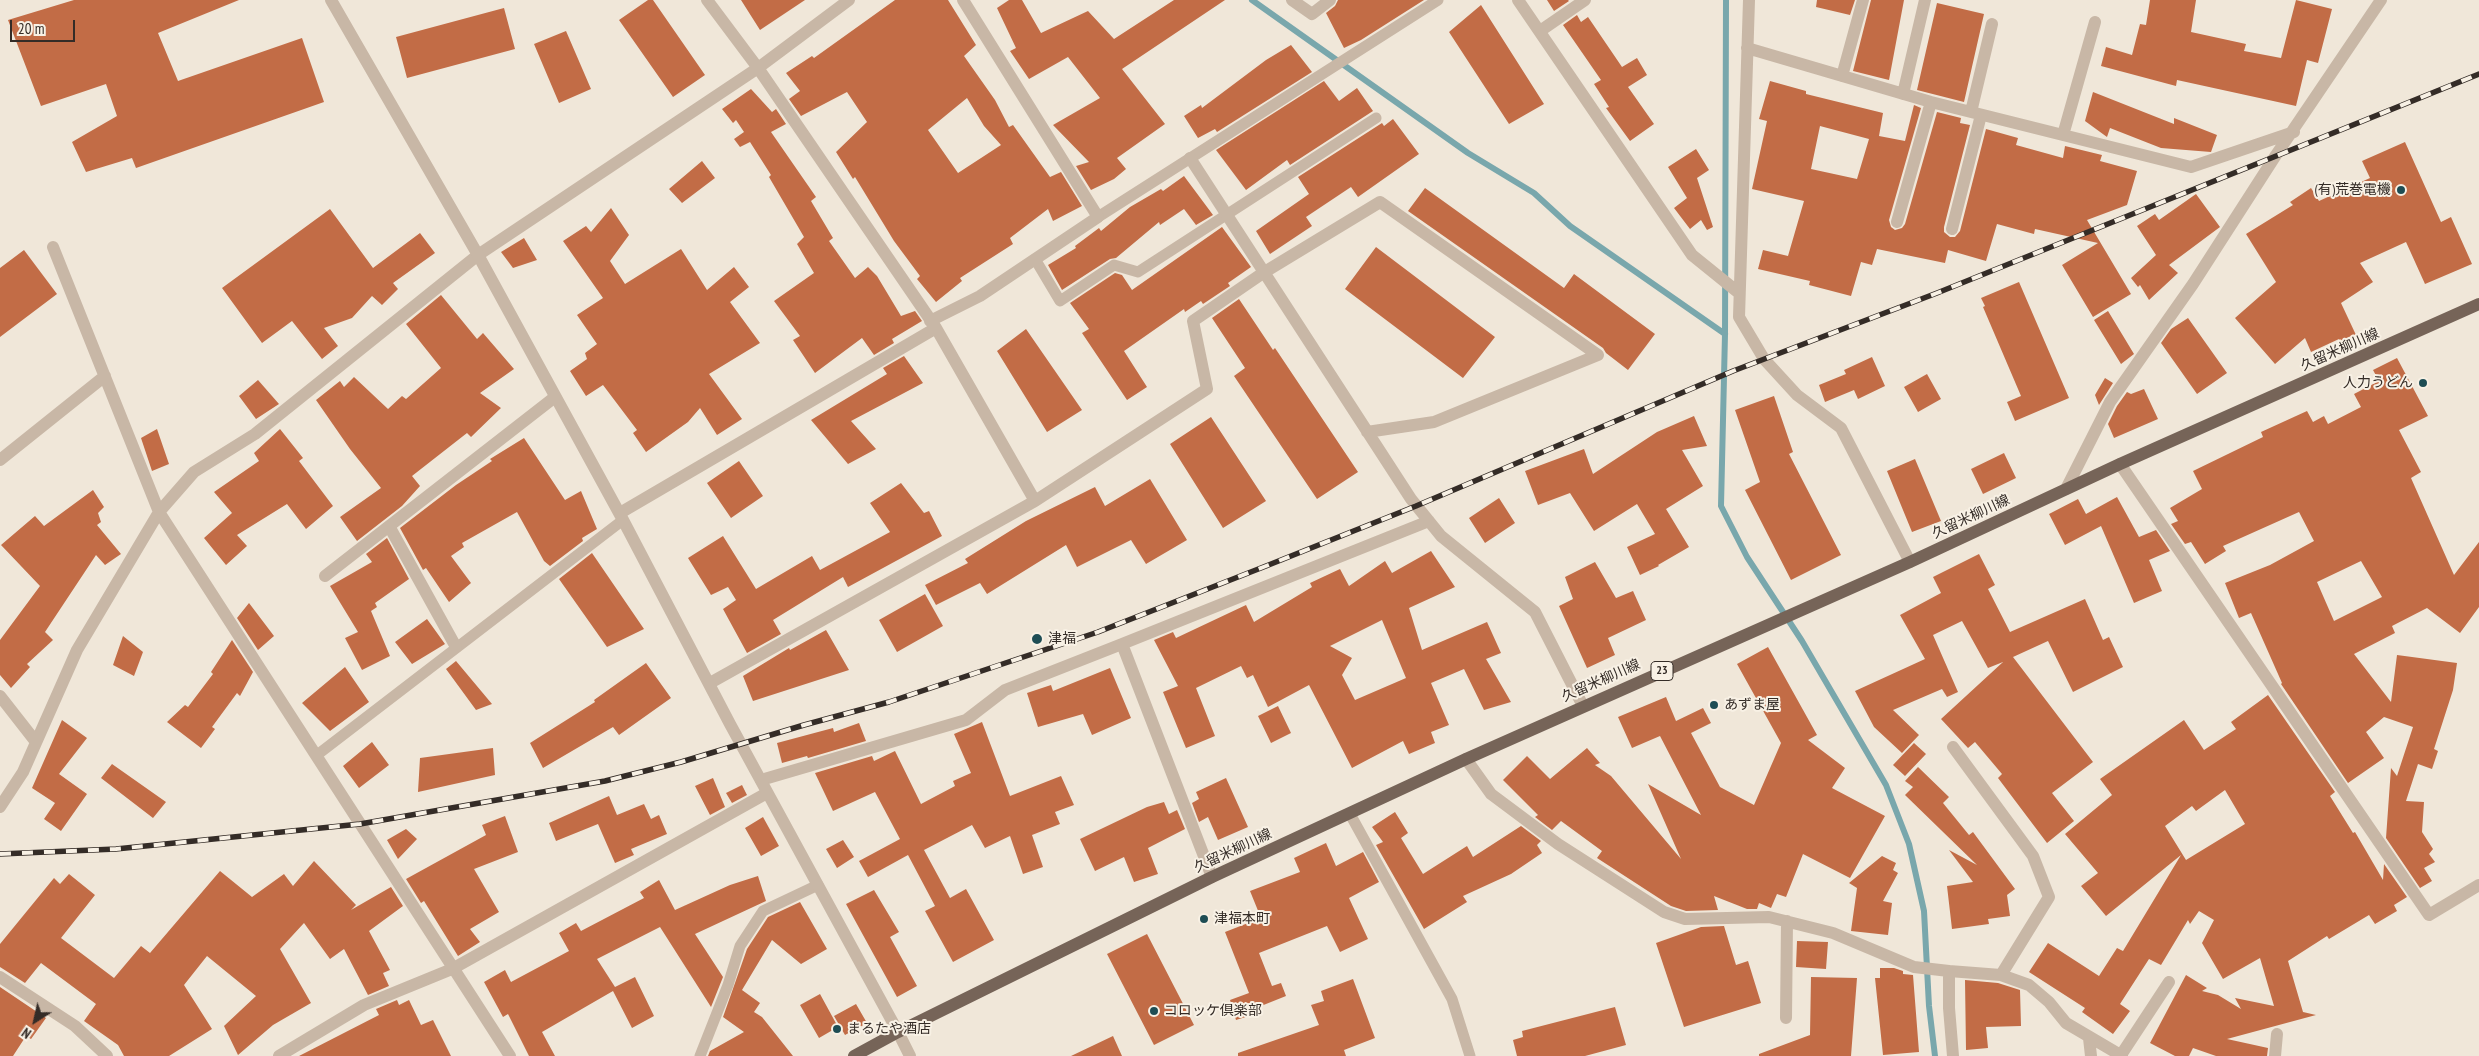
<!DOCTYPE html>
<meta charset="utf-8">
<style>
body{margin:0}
#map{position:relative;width:2479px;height:1056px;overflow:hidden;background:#f0e7d9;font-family:"PT Sans Narrow",sans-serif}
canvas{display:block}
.north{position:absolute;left:10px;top:996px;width:50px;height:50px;-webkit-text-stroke:4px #f8f1e5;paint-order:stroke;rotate:215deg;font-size:14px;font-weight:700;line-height:20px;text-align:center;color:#342c27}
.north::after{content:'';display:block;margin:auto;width:18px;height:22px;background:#342c27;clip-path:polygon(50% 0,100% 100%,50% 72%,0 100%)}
.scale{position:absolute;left:10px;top:20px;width:65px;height:22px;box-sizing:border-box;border:2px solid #342c27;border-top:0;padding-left:6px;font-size:15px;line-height:18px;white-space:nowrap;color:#342c27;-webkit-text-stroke:4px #f8f1e5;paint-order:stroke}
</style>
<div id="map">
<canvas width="2479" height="1056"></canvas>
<div class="north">N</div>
<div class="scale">20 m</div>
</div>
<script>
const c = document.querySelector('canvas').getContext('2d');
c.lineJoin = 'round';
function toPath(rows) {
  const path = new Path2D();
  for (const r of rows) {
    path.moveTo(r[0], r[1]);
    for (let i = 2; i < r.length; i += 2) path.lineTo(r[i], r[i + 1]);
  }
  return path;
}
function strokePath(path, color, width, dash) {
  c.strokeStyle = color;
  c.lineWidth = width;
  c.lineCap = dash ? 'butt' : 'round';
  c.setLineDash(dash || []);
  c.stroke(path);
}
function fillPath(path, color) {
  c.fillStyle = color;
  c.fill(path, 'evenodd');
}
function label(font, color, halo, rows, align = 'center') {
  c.font = font + ' "PT Sans Narrow","Noto Sans JP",sans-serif';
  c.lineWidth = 4;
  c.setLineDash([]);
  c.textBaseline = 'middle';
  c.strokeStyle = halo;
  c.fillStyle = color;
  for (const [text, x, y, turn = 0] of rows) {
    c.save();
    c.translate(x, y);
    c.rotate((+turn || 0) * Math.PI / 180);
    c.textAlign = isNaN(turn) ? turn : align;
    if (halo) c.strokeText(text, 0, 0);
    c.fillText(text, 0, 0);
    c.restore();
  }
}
strokePath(toPath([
 [1252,0,1468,153,1534,193,1570,226,1725,334],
 [1726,0,1725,334,1721,506,1747,557,1802,641,1886,785,1909,844,1924,911,1929,1006,1935,1056]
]), '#79a7ac', 6);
fillPath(toPath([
 [74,0,239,0,158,33,178,81,302,38,324,102,136,168,132,158,86,172,72,142,117,116,106,84,41,106,8,20],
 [648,0,653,0,705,75,673,97,619,20],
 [741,0,805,0,760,30],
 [895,0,948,0,976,45,964,56,995,100,1009,127,1013,125,1050,177,1061,172,1082,206,1053,221,1048,209,1010,238,1013,244,960,278,962,281,936,302,917,279,920,276,894,241,855,177,853,179,836,152,867,122,847,92,801,116,789,99,800,91,786,73,812,56,814,58],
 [967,98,984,126,1001,145,958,173,928,130],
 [1009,0,1022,0,1041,33,1088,11,1114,39,1174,0,1225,0,1122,69,1165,124,1117,158,1126,169,1114,179,1091,190,1076,166,1089,162,1053,125,1100,98,1068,57,1029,79,1010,51,1016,48,997,8],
 [1338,0,1424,0,1361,40,1344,48,1326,13,1335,6],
 [1547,0,1568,0,1569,1,1554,11],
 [1817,0,1855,0,1850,15,1816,7],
 [1871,0,1904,0,1889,80,1853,71],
 [2150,0,2196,0,2191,32,2246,44,2244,51,2281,58,2296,0,2332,9,2318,63,2307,60,2296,106,2177,80,2176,86,2101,66,2106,47,2132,55,2140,24,2146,25],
 [1937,3,1984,14,1964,102,1917,90],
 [1481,5,1544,104,1509,124,1449,32],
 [504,8,515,49,407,78,396,37],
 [1577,15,1581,22,1588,17,1622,67,1637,58,1647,75,1628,87,1654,124,1630,141,1606,108,1609,107,1594,84,1601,80,1563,25],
 [566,31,591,89,559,103,534,44],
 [1291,45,1312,72,1217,132,1215,129,1198,138,1184,116,1201,105,1202,108,1266,60],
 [1324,81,1339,101,1357,88,1373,111,1290,165,1287,160,1246,190,1216,150],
 [1770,81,1806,91,1806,94,1883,113,1879,136,1905,141,1914,105,1921,108,1889,220,1891,227,1895,230,1902,228,1905,224,1937,112,1961,118,1960,123,1970,125,1944,227,1944,232,1950,237,1955,237,1960,231,1986,129,2018,138,2016,145,2063,158,2065,146,2102,155,2100,161,2137,171,2127,205,2087,220,2131,294,2093,317,2062,265,2098,243,2035,229,2034,234,1997,224,1986,261,1948,250,1945,263,1877,249,1872,265,1861,262,1851,296,1809,285,1810,281,1758,269,1763,250,1788,256,1804,201,1752,189,1767,121,1759,119],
 [1820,126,1869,139,1857,179,1811,169],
 [751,89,772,112,776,109,786,124,771,132,816,197,811,201,833,238,829,241,855,278,868,267,877,276,901,316,915,311,922,321,892,339,894,343,874,355,862,338,815,373,793,340,800,336,774,301,814,273,797,244,804,237,769,177,771,175,750,142,740,147,734,139,744,132,736,120,733,123,722,109],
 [2093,92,2174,124,2174,118,2217,135,2211,152,2161,148,2110,128,2107,137,2085,121],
 [1393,119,1419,154,1358,197,1351,187,1306,217,1312,226,1270,254,1256,231,1309,194,1298,177,1382,123,1384,126],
 [2405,142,2441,222,2451,217,2472,264,2425,284,2406,242,2360,263,2373,282,2341,303,2356,335,2341,343,2339,339,2311,352,2305,338,2275,364,2235,318,2276,282,2246,234,2293,205,2290,202,2311,188,2319,201,2370,178,2362,161],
 [1696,149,1709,170,1697,178,1713,227,1707,230,1701,220,1690,229,1674,208,1687,198,1668,167],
 [702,161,715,178,682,203,669,189],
 [1184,176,1213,215,1196,225,1184,209,1160,225,1159,222,1116,258,1110,259,1062,290,1048,265,1076,248,1075,246,1099,228,1101,231,1130,207,1161,189,1163,191],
 [1425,188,1564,288,1574,274,1655,334,1628,370,1606,353,1603,348,1408,211],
 [2196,194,2220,227,2169,265,2178,273,2149,300,2140,285,2138,287,2131,278,2156,255,2137,226,2155,214,2159,220],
 [611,208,629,235,610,261,625,284,681,249,707,290,734,267,749,287,730,302,760,343,709,374,742,419,717,435,700,408,688,422,646,452,633,433,637,430,603,385,586,396,570,371,587,359,585,353,597,344,577,315,603,298,563,241,586,226,591,232],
 [330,209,373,268,420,233,435,253,393,283,398,289,382,305,372,296,352,318,324,328,338,346,322,359,292,321,262,343,222,288],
 [1222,227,1251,267,1228,283,1230,286,1203,304,1201,301,1185,312,1184,309,1124,351,1147,387,1127,400,1082,333,1089,329,1070,303,1115,273,1122,275,1132,290],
 [524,238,537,260,513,268,501,252],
 [1376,247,1495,337,1463,378,1345,289],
 [24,250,57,294,0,337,0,268],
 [2019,282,2069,398,2015,421,2007,402,2021,396,1983,307,1985,306,1981,298],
 [441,295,477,339,483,333,514,369,480,393,501,408,471,437,467,433,412,476,420,486,402,506,357,541,340,517,381,488,350,449,316,400,340,381,344,387,354,377,388,409,402,396,406,399,441,368,406,324],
 [1239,299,1273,350,1275,348,1358,472,1317,499,1234,376,1245,368,1212,318],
 [2108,311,2134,354,2121,364,2094,320],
 [2188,318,2227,373,2197,394,2161,343,2171,329],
 [1026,329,1082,410,1047,432,997,351],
 [904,356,923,383,851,421,876,449,848,464,811,420,887,374,883,368],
 [1872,357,1885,386,1858,399,1854,390,1825,402,1819,385,1846,374,1844,370],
 [2397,358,2428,416,2399,430,2421,472,2411,478,2454,575,2479,542,2479,607,2460,633,2427,608,2392,626,2395,633,2354,654,2391,702,2397,655,2457,663,2453,690,2434,749,2438,751,2432,769,2418,764,2406,801,2424,802,2422,832,2433,849,2429,854,2435,862,2424,868,2432,881,2420,888,2386,838,2391,768,2397,776,2413,727,2384,717,2366,732,2384,758,2348,783,2281,684,2282,683,2251,613,2239,618,2225,583,2270,565,2314,541,2299,512,2223,546,2226,551,2205,564,2191,542,2185,544,2171,524,2178,521,2170,508,2202,489,2193,471,2263,437,2261,432,2307,411,2313,422,2324,416,2328,424,2361,407,2354,394,2379,381,2373,370],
 [2361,561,2382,597,2334,621,2317,582],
 [1927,374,1941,399,1918,412,1904,387],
 [2105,378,2113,383,2099,405,2095,395],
 [258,380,279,404,256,419,239,396],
 [2144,389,2158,419,2114,438,2108,424,2117,406,2127,392,2131,394],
 [1774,396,1793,452,1789,454,1841,555,1791,580,1745,490,1760,482,1735,410],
 [1694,416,1707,446,1682,450,1703,486,1666,509,1689,547,1658,565,1659,566,1640,575,1627,547,1655,534,1637,504,1594,531,1570,493,1538,505,1525,471,1584,449,1593,474,1657,432],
 [1211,417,1266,501,1223,528,1170,444],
 [157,429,169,464,152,471,141,438],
 [280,429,303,458,299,461,333,506,306,529,287,504,237,535,247,546,226,565,204,538,232,513,214,492,259,461,254,453],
 [524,438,565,500,581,491,597,529,582,538,583,541,550,566,544,561,517,512,462,543,464,547,451,556,471,583,449,602,426,568,423,570,400,528,456,485,492,461,490,459],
 [2004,453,2016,478,1983,494,1971,469],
 [1915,459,1941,521,1912,532,1887,471],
 [739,461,763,496,731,518,707,483],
 [1150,479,1187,540,1146,564,1131,540,1077,567,1066,545,987,594,980,583,936,605,925,585,968,563,965,559,1026,521,1095,487,1105,506],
 [901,483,924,513,929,511,942,536,848,587,843,577,773,620,781,634,747,653,723,609,736,600,728,587,711,595,688,558,723,536,756,589,812,556,820,570,890,532,870,503],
 [93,490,104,507,98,513,101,522,97,525,121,554,105,565,96,555,45,632,53,640,27,664,30,667,11,688,0,675,0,640,40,586,1,545,35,516,44,526],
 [2117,497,2139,537,2156,530,2170,551,2149,560,2162,591,2134,603,2101,526,2065,545,2049,514,2078,499,2086,514],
 [1499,498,1515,523,1485,543,1469,518],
 [387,538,409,579,375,603,377,607,371,611,390,656,362,670,345,638,358,632,330,586,372,562,366,554],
 [1431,551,1455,587,1409,608,1422,650,1487,622,1501,653,1486,659,1511,702,1484,710,1464,669,1431,683,1449,725,1431,732,1435,743,1409,754,1403,741,1352,768,1309,685,1268,707,1253,675,1247,678,1241,666,1196,688,1215,736,1186,748,1163,692,1178,686,1154,640,1173,632,1176,638,1246,605,1254,622,1312,587,1310,583,1340,569,1349,586,1385,561,1392,573],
 [1382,620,1406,678,1355,700,1342,675,1352,658,1330,646],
 [592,553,644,629,607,647,559,579],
 [1979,554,1995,585,1988,589,2010,632,2085,599,2103,640,2109,637,2123,667,2073,692,2048,641,2013,657,2093,762,2052,793,2074,821,2047,843,1998,778,2002,774,1975,742,1968,748,1941,719,2003,662,1988,668,1962,621,1933,635,1958,692,1947,697,1942,689,1893,710,1919,735,1902,753,1874,727,1855,691,1925,659,1900,615,1941,593,1933,577],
 [1595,562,1616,598,1633,591,1646,620,1608,638,1615,655,1587,668,1559,606,1573,599,1565,577],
 [925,594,943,626,897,652,879,620],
 [249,603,274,636,258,650,237,618],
 [427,619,445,644,412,664,395,642],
 [826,630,849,670,753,701,743,676,789,648,790,650],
 [123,636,143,652,134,676,113,665],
 [232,640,253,672,240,696,237,693,212,727,215,729,201,748,167,722,185,705,188,707,213,674,211,672],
 [1768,647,1817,735,1808,740,1845,768,1832,788,1885,816,1850,878,1803,854,1786,897,1777,894,1771,908,1759,903,1757,909,1747,909,1714,896,1718,910,1686,911,1671,906,1597,858,1602,851,1561,821,1552,830,1535,817,1538,815,1503,780,1527,756,1550,779,1587,748,1600,763,1595,765,1611,776,1681,859,1648,784,1701,815,1660,736,1632,748,1618,717,1666,697,1676,721,1703,708,1711,723,1691,733,1720,787,1754,805,1781,743,1737,664],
 [456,661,492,704,476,710,446,669],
 [646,663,671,698,619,735,613,727,543,768,530,743,595,702,594,700],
 [345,667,369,702,330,731,302,703],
 [1110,668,1131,718,1092,735,1083,714,1038,727,1027,693,1051,685,1053,691],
 [2268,695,2335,792,2330,796,2353,833,2355,832,2383,880,2384,864,2407,897,2394,905,2397,911,2375,924,2369,915,2329,939,2327,936,2288,961,2303,1012,2316,1015,2227,1039,2268,1048,2267,1056,2216,1056,2193,1048,2189,1056,2175,1056,2150,1043,2186,975,2207,988,2202,991,2218,995,2241,1009,2235,998,2274,1006,2260,958,2223,979,2202,943,2214,920,2199,911,2190,924,2188,920,2161,965,2149,959,2120,1004,2130,1011,2113,1034,2082,1012,2085,1008,2029,972,2048,943,2099,976,2117,948,2123,951,2181,855,2106,916,2081,886,2098,873,2065,834,2112,795,2100,779,2184,720,2204,750,2236,729,2231,722],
 [2225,790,2245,824,2186,860,2165,826,2192,806,2196,811],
 [1278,706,1291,733,1271,743,1258,716],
 [62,720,87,738,59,774,87,794,61,831,44,819,55,803,32,788],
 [982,722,1010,796,1061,776,1074,805,1055,812,1060,824,1032,835,1043,867,1023,874,1010,836,985,848,972,825,924,850,950,898,966,889,994,940,953,962,925,911,935,906,908,855,868,877,859,861,900,839,875,792,833,811,815,773,872,756,874,761,895,751,921,804,955,786,953,781,971,773,954,734],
 [859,723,866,741,808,758,807,756,782,763,777,743,833,728,834,732],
 [372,742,389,765,359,788,343,766],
 [1914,743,1926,754,1905,776,1893,765],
 [493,748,495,775,418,792,420,758],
 [112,764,166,802,153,818,101,778],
 [1918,767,1949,797,1943,803,1969,835,1973,832,2015,889,2007,895,2010,916,1988,919,1989,924,1952,929,1947,886,1973,882,1949,850,1977,865,1905,795,1913,787,1905,781],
 [713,778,725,807,710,815,695,786],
 [1226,778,1248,827,1218,840,1208,817,1199,822,1192,803,1199,799,1196,792],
 [742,785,747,795,732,803,726,793],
 [609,796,617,815,644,804,651,819,659,815,667,834,631,849,634,855,615,863,598,824,556,841,549,823],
 [1164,802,1169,814,1177,810,1185,829,1148,848,1158,874,1134,882,1124,857,1095,871,1080,839,1147,807],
 [1395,812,1408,833,1401,838,1423,874,1467,846,1473,857,1521,826,1541,841,1537,845,1542,853,1511,874,1463,896,1467,902,1424,929,1376,845,1383,842,1372,827],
 [505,816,518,852,474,869,499,912,470,929,480,942,458,956,424,901,421,903,406,879,486,835,482,825],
 [763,817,779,846,761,856,745,828],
 [406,829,417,839,398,859,387,840],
 [843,840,854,857,837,868,826,849],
 [1326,843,1336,866,1363,852,1379,882,1349,898,1368,939,1340,952,1327,926,1259,953,1272,986,1281,983,1286,996,1251,1010,1252,1015,1236,1020,1230,1000,1249,993,1225,932,1261,918,1250,891,1300,872,1294,858],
 [1882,856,1896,863,1893,870,1898,873,1883,901,1892,903,1888,935,1851,931,1857,888,1849,883],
 [314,861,356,905,351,910,391,887,403,906,369,931,390,970,383,973,389,986,368,995,344,949,330,959,304,923,280,949,311,1003,273,1025,238,1055,224,1026,256,996,207,956,184,985,212,1029,169,1056,124,1056,118,1045,84,1021,96,1004,41,963,25,983,0,967,0,944,54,878,60,884,69,874,95,895,61,938,114,978,141,946,150,953,220,871,252,897,284,874,293,886],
 [758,876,766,901,695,934,723,977,711,1007,660,927,597,959,615,987,635,977,654,1016,632,1028,613,991,542,1032,555,1056,529,1056,508,1014,503,1017,484,982,505,970,511,982,569,951,559,933,576,923,581,931,644,898,640,892,659,880,675,910,730,885],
 [874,890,899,932,890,937,917,986,897,997,846,904],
 [800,902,827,949,801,964,772,940,742,990,760,1003,754,1012,762,1017,793,1056,708,1056,710,1051,744,1032,723,1017,747,949,768,917],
 [1724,926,1736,965,1748,961,1761,1003,1684,1027,1656,943,1701,927],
 [1147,934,1194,1025,1154,1045,1107,954],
 [1797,941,1828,942,1826,969,1796,967],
 [1880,968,1894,968,1903,971,1903,974,1913,975,1919,1052,1883,1055,1875,978,1880,978],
 [1811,977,1857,978,1851,1056,1759,1056,1759,1054,1810,1035],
 [1353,979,1375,1038,1344,1050,1346,1056,1238,1056,1238,1053,1319,1025,1311,1005,1324,1001,1321,991],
 [1965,980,1998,983,2020,990,2021,1026,1986,1027,1988,1048,1966,1050],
 [0,987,46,1018,31,1039,26,1036,13,1056,0,1056],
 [820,994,838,1027,819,1038,800,1005],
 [397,1000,399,1005,409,1000,421,1025,433,1020,451,1056,299,1056,379,1015,376,1009],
 [856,1004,867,1023,845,1035,834,1016],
 [1615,1007,1626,1045,1585,1056,1517,1056,1513,1040,1523,1037,1522,1031],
 [1113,1036,1122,1056,1071,1056]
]), '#c26c46');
strokePath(toPath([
 [1098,217,1438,0],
 [1035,259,1060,301,1114,265,1138,272,1376,118],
 [317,755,623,520],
 [1350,814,1452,999,1470,1056],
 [700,1056,728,985,740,946,763,911,818,885]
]), '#c8b7a6', 11);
strokePath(toPath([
 [707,0,758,68,936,328,1035,501],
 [1292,0,1312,14,1330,0],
 [1518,0,1692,255,1739,293],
 [1749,0,1739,317,1764,359,1797,395,1841,428,1910,562],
 [1540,31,1585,0],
 [1747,48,1931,102,2191,167,2294,132],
 [1842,76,1863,0],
 [1903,94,1925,0],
 [1971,112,1992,24],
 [2063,135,2095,22],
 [1190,158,1411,499,1441,536,1535,612,1583,706],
 [1897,222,1931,102],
 [1952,229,1981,115],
 [53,247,159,512,510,1056],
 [930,321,980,296,1098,217,963,0],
 [0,460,105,376],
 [2120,464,2429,915,2479,885],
 [2066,489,2110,402,2193,284,2276,155,2381,0],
 [620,513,936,328],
 [389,526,456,647],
 [325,576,555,397],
 [1122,644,1429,521],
 [710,683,1035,501,1207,389,1193,321,1263,273,1380,202,1598,355,1434,422,1367,432],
 [0,696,36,742],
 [1466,759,1491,794,1558,844,1664,912,1685,919,1769,917,1833,933,1914,967,1949,971,1949,1008,1953,1056],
 [761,780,966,720,1005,690,1122,644,1212,877],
 [0,807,23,772,77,650,159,512,194,472,255,434,478,255,758,68,849,0],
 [1949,971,2001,975,2049,897,2033,856,1953,747],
 [2001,975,2029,985,2049,1002,2066,1023,2122,1056],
 [0,977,75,1026,107,1056],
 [1786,1018,1787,921],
 [898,1032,910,1056],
 [2089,1038,2091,1056],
 [2121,1055,2169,982],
 [279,1056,364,1005,452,969,767,793],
 [2275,1056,2277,1034]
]), '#c8b7a6', 12);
strokePath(toPath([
 [331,0,478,255,623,520,730,724,898,1032]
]), '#c8b7a6', 12);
strokePath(toPath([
 [854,1056,898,1032,1212,877,1466,759,1910,562,2120,464,2479,304]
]), '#766458', 12);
const rail = toPath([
 [0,854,116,849,360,824,605,781,681,762,804,725,889,702,1098,632,1266,566,1416,506,1733,371,1937,293,2479,74]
]);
strokePath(rail, '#342c27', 5.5);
strokePath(rail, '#f8f1e5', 4, [11]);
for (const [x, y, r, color] of [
 [2401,190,5,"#1e4d54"],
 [2423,383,5,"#1e4d54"],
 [1037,639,6,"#1e4d54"],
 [1714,705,5,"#1e4d54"],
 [1204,919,5,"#1e4d54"],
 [1154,1011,5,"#1e4d54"],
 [837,1029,5,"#1e4d54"]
]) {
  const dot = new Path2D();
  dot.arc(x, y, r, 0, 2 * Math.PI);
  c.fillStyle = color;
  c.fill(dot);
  strokePath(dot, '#f8f1e5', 2);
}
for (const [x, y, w] of [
 [1662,671,22]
]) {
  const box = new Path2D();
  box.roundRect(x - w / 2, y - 9.5, w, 19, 4);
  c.fillStyle = '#f8f1e5';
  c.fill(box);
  strokePath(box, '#342c27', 1);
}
label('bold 12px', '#342c27', null, [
 ["23",1662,671]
]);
label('14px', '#342c27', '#f8f1e5', [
 ["(有)荒巻電機",2391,190,"right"],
 ["人力うどん",2413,383,"right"],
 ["津福",1048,639],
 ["あずま屋",1724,705],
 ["津福本町",1214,919],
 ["コロッケ倶楽部",1164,1011],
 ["まるたや酒店",847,1029]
], 'left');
label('14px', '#342c27', '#f8f1e5', [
 ["久留米柳川線",2340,350,-24],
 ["久留米柳川線",1971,517,-25],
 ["久留米柳川線",1601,681,-24],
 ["久留米柳川線",1233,851,-25]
]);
</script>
